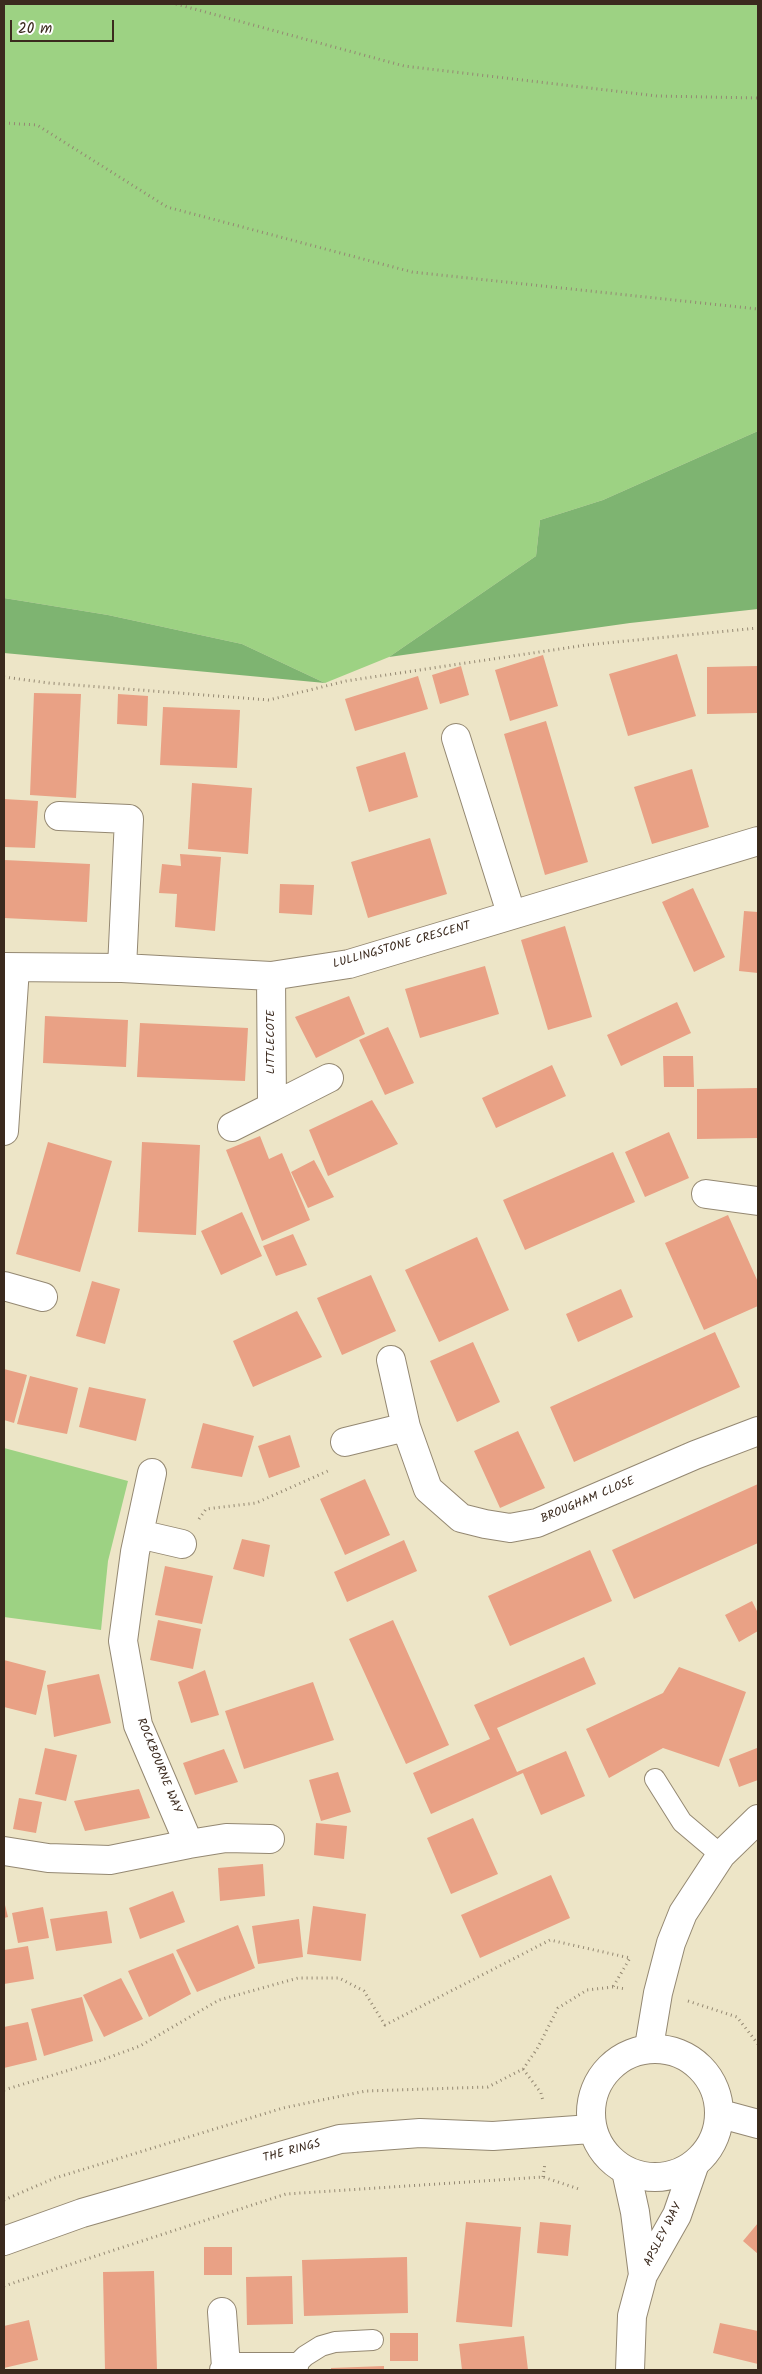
<!DOCTYPE html>
<style>
body{margin:0}
#map{position:relative;width:762px;height:2374px;overflow:hidden;background:#ede5c7;font-family:Kalam,sans-serif}
canvas{display:block}
.frame{position:absolute;inset:0;border:5px solid #3b2a1e;pointer-events:none}
.scale{position:absolute;left:10px;top:20px;width:104px;height:22px;box-sizing:border-box;border:2px solid #3b2a1e;border-top:0;padding-left:6px;font-size:15px;line-height:18px;white-space:nowrap;color:#3b2a1e;-webkit-text-stroke:4px #fff;paint-order:stroke}
</style>
<div id="map">
<canvas width="762" height="2374"></canvas>
<div class="frame"></div>
<div class="scale">20 m</div>
</div>
<script>
const c = document.querySelector('canvas').getContext('2d');
c.lineJoin = 'round';
function fillPath(path, color) {
  c.fillStyle = color;
  c.fill(path, 'evenodd');
}
function toPath(rows) {
  const path = new Path2D();
  for (const r of rows) {
    if (r.length === 3) {
      path.moveTo(r[0] + r[2], r[1]);
      path.arc(r[0], r[1], r[2], 0, 2 * Math.PI);
      continue;
    }
    path.moveTo(r[0], r[1]);
    for (let i = 2; i < r.length; i += 2) path.lineTo(r[i], r[i + 1]);
  }
  return path;
}
function strokePath(path, color, width, dash) {
  c.strokeStyle = color;
  c.lineWidth = width;
  c.lineCap = dash ? 'butt' : 'round';
  c.setLineDash(dash || []);
  c.stroke(path);
}
function label(font, color, halo, rows, align = 'center') {
  c.font = font + ' Kalam,sans-serif';
  c.lineWidth = 4;
  c.setLineDash([]);
  c.textBaseline = 'middle';
  c.strokeStyle = halo;
  c.fillStyle = color;
  for (const [text, x, y, turn = 0] of rows) {
    c.save();
    c.translate(x, y);
    c.rotate((+turn || 0) * Math.PI / 180);
    c.textAlign = isNaN(turn) ? turn : align;
    if (halo) c.strokeText(text, 0, 0);
    c.fillText(text, 0, 0);
    c.restore();
  }
}
fillPath(toPath([
 [4,4,758,4,758,431,603,500,540,520,536,556,389,657,325,683,242,644,108,615,4,598],
 [4,1448,128,1481,108,1561,101,1630,4,1617]
]), '#9dd283');
fillPath(toPath([
 [758,431,758,609,630,623,389,657,536,556,540,520,603,500],
 [4,598,108,615,242,644,325,683,4,653]
]), '#7eb471');
fillPath(toPath([
 [677,654,696,716,628,736,609,674],
 [543,655,558,706,510,721,495,670],
 [461,666,469,695,440,704,432,675],
 [758,666,758,713,707,714,707,667],
 [418,676,428,709,355,731,345,699],
 [34,693,81,694,76,798,30,795],
 [118,694,148,696,147,726,117,724],
 [163,707,240,710,237,768,160,765],
 [546,721,588,862,545,875,504,734],
 [405,752,418,797,369,812,356,767],
 [692,769,709,827,652,844,634,787],
 [192,783,252,788,248,854,188,849],
 [4,799,38,801,35,848,4,847],
 [430,838,447,894,368,918,351,862],
 [180,854,221,857,215,931,175,927,177,894,159,893,162,864,181,866],
 [4,860,90,864,87,922,4,918],
 [280,884,314,885,312,915,279,913],
 [693,888,725,957,694,972,662,902],
 [744,911,758,912,758,973,739,971],
 [565,926,592,1017,548,1030,521,940],
 [485,966,499,1014,420,1038,405,989],
 [349,996,365,1034,316,1058,295,1017],
 [677,1002,691,1033,621,1066,607,1035],
 [45,1016,128,1020,126,1067,43,1063],
 [140,1023,248,1028,245,1081,137,1077],
 [388,1027,414,1083,385,1095,359,1040],
 [663,1056,693,1056,694,1087,664,1087],
 [552,1065,566,1096,496,1128,482,1098],
 [758,1088,758,1138,697,1139,697,1089],
 [372,1100,398,1144,328,1176,309,1130],
 [669,1132,689,1178,645,1197,625,1152],
 [260,1136,269,1159,282,1153,310,1220,262,1241,226,1150],
 [48,1142,112,1161,80,1272,16,1254],
 [142,1142,200,1145,196,1235,138,1232],
 [613,1152,635,1202,525,1250,503,1200],
 [314,1160,334,1197,308,1208,291,1172],
 [242,1212,262,1256,221,1275,201,1231],
 [728,1215,758,1282,758,1306,704,1330,665,1243],
 [293,1234,307,1265,276,1276,263,1246],
 [477,1237,509,1310,439,1342,405,1270],
 [371,1275,396,1331,342,1355,317,1298],
 [92,1281,120,1289,105,1344,76,1336],
 [621,1289,633,1317,578,1342,566,1314],
 [297,1311,322,1357,253,1387,233,1341],
 [715,1332,740,1387,574,1462,550,1407],
 [473,1342,500,1402,457,1422,430,1361],
 [4,1369,27,1375,14,1423,4,1420],
 [30,1376,78,1388,67,1434,17,1424],
 [89,1387,146,1399,136,1441,79,1427],
 [203,1423,254,1436,242,1477,191,1468],
 [518,1431,545,1488,500,1508,474,1451],
 [290,1435,300,1467,269,1478,258,1446],
 [365,1479,390,1535,345,1555,320,1499],
 [758,1484,758,1543,634,1599,612,1550],
 [242,1539,270,1545,264,1577,233,1569],
 [404,1540,417,1571,347,1602,334,1572],
 [590,1550,612,1601,510,1646,488,1596],
 [165,1566,213,1576,202,1624,155,1615],
 [752,1601,758,1613,758,1631,739,1642,725,1615],
 [158,1620,201,1629,193,1669,150,1660],
 [393,1620,449,1745,406,1764,349,1639],
 [584,1657,596,1684,497,1728,517,1772,566,1751,585,1796,541,1815,523,1773,431,1814,413,1773,490,1739,474,1705],
 [4,1660,46,1671,36,1715,4,1707],
 [679,1667,746,1692,719,1767,663,1748,609,1778,586,1729,663,1693],
 [205,1670,219,1715,191,1723,178,1682],
 [99,1674,111,1723,54,1737,47,1685],
 [313,1682,334,1740,244,1769,225,1711],
 [45,1748,77,1755,66,1801,35,1794],
 [757,1748,758,1780,739,1787,729,1759],
 [224,1749,238,1782,195,1795,183,1763],
 [338,1772,351,1812,321,1821,309,1780],
 [139,1789,150,1818,85,1831,74,1801],
 [19,1798,42,1802,36,1833,13,1829],
 [473,1818,498,1874,451,1894,427,1838],
 [316,1823,347,1826,344,1859,314,1855],
 [263,1864,265,1896,220,1901,218,1868],
 [551,1875,570,1918,480,1958,461,1915],
 [173,1891,185,1922,140,1939,129,1908],
 [4,1901,8,1917,4,1918],
 [313,1906,366,1914,361,1961,307,1954],
 [43,1907,49,1938,18,1943,12,1913],
 [107,1911,112,1943,56,1951,50,1919],
 [299,1919,303,1957,258,1964,252,1926],
 [238,1925,255,1968,197,1992,176,1950],
 [28,1946,34,1979,4,1984,4,1950],
 [173,1953,191,1994,149,2017,128,1971],
 [121,1978,143,2019,104,2037,83,1995],
 [82,1997,93,2041,44,2056,31,2009],
 [28,2022,37,2060,4,2068,4,2027],
 [466,2222,521,2227,512,2327,456,2322],
 [540,2222,571,2225,568,2256,537,2253],
 [758,2223,758,2254,743,2241],
 [204,2247,232,2247,232,2275,204,2275],
 [407,2257,408,2313,304,2316,302,2260],
 [154,2271,157,2370,105,2370,103,2272],
 [292,2276,293,2324,247,2325,246,2277],
 [29,2320,38,2360,4,2368,4,2326],
 [720,2323,758,2331,758,2364,713,2353],
 [390,2333,418,2333,418,2361,390,2361],
 [524,2336,528,2370,462,2370,459,2344],
 [384,2366,384,2370,331,2370,331,2368]
]), '#e9a185');
const lane = toPath([
 [655,1779,682,1822,721,1855],
 [294,2367,305,2356,321,2346,335,2342,373,2340]
]);
const street = toPath([
 [456,738,511,913],
 [59,816,129,819,122,968],
 [4,967,122,968,271,976,349,964,758,841],
 [271,976,272,1107,329,1078],
 [232,1127,272,1107],
 [4,1131,15,968],
 [706,1194,758,1201],
 [4,1286,43,1297],
 [391,1360,406,1427,428,1489,461,1518,485,1524,510,1528,537,1523,695,1455,758,1431],
 [345,1442,406,1427],
 [139,1534,182,1544],
 [189,1844,226,1838,270,1839],
 [4,1851,48,1858,110,1860,189,1844,138,1725,123,1641,135,1552,152,1473],
 [649,2047,658,1993,671,1943,683,1913,721,1855,758,1819],
 [626,2171,635,2212,643,2275],
 [222,2312,226,2367,224,2370],
 [226,2367,294,2367],
 [630,2370,632,2316,643,2275,677,2215,694,2166]
]);
const secondary = toPath([
 [655,2113,64],
 [721,2114,758,2124],
 [4,2241,82,2213,340,2139,420,2133,493,2136,591,2129]
]);
strokePath(lane, '#948872', 22);
strokePath(street, '#948872', 30);
strokePath(secondary, '#948872', 30);
strokePath(toPath([
 [176,4,404,66,657,96,758,98],
 [4,123,37,125,167,207,412,272,758,309],
 [4,677,49,683,269,700,346,681,586,645,758,628],
 [199,1519,206,1509,256,1503,330,1470],
 [688,2001,737,2017,758,2044],
 [523,2069,541,2093,543,2101],
 [4,2090,99,2061,140,2046,219,2000,298,1978,339,1978,364,1991,385,2025,550,1940,630,1958,613,1987],
 [543,2177,545,2163],
 [4,2200,55,2178,283,2108,366,2091,488,2087,523,2069,537,2049,558,2008,587,1990,613,1987,626,1989],
 [4,2286,286,2194,543,2177,579,2189]
]), '#948872', 3, [1, 4]);
strokePath(lane, '#fff', 20);
strokePath(street, '#fff', 28);
strokePath(secondary, '#fff', 28);
label('12px', '#3b2a1e', '#fff', [
 ["LULLINGSTONE CRESCENT",402,946,-16],
 ["LITTLECOTE",272,1042,-90],
 ["BROUGHAM CLOSE",588,1501,-23],
 ["ROCKBOURNE WAY",158,1766,68],
 ["THE RINGS",292,2152,-15],
 ["APSLEY WAY",664,2235,-63]
]);
</script>
